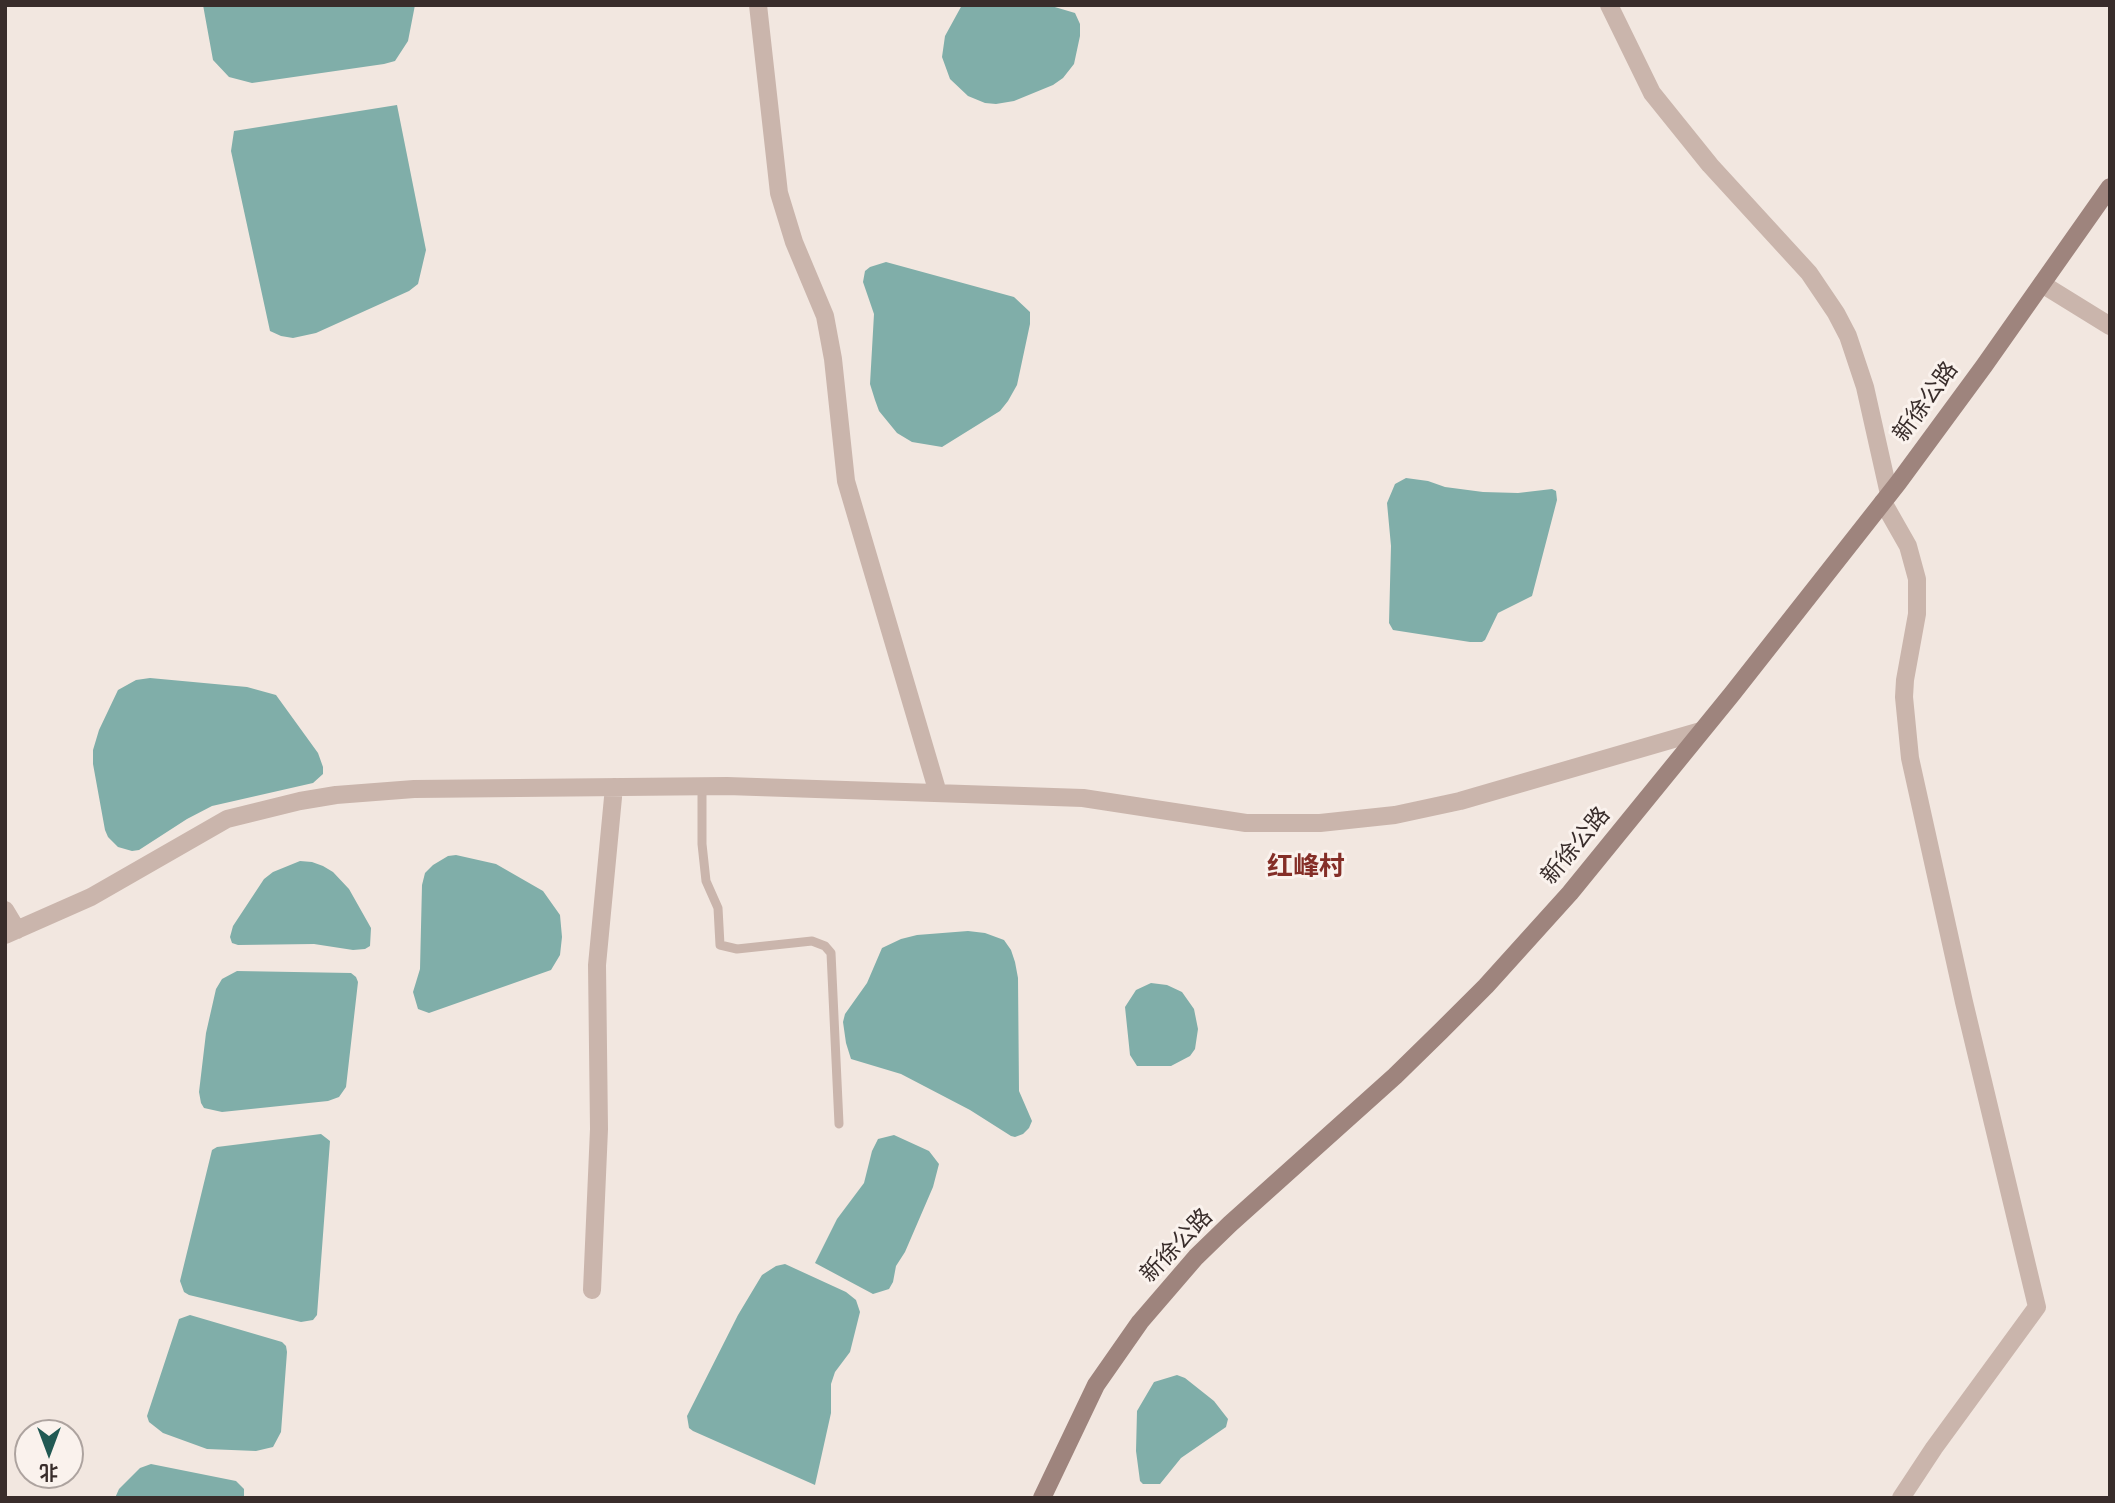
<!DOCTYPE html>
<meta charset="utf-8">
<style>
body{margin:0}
#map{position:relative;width:2115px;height:1503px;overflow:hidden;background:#f2e7e0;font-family:Manrope,"Noto Sans SC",sans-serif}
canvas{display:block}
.frame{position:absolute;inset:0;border:7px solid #392d2b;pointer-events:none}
.north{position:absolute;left:14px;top:1419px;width:70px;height:70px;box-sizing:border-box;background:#faf2ed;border:2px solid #ada39f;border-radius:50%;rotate:180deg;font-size:19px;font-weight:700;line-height:28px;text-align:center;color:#392d2b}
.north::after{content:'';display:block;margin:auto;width:24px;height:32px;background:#215953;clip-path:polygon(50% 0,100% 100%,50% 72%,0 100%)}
</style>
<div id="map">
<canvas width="2115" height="1503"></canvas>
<div class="frame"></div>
<div class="north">北</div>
</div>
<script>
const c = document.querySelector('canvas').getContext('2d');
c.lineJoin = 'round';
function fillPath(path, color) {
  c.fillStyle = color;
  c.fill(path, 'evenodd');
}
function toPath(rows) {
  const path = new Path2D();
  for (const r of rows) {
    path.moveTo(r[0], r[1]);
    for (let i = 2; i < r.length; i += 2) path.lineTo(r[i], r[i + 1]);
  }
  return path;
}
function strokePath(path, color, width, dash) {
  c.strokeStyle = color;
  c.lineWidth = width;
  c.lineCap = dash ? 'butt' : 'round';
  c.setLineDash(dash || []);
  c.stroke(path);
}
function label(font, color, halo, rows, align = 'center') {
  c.font = font + ' Manrope,"Noto Sans SC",sans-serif';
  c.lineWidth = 6;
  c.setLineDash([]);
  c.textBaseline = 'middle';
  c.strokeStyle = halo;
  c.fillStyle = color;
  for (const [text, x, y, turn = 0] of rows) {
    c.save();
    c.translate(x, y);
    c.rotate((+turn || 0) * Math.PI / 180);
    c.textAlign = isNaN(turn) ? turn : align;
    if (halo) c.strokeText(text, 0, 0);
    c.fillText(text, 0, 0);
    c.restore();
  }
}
fillPath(toPath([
 [203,5,415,5,408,41,395,61,384,64,252,83,229,77,213,60],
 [962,5,1048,5,1075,13,1080,24,1080,36,1074,64,1063,78,1053,85,1014,101,996,104,985,103,968,96,950,79,942,57,945,36],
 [397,105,426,250,418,284,409,291,316,333,293,338,281,336,270,331,231,151,234,131],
 [886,262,1014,297,1030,312,1030,324,1017,385,1008,401,1000,411,942,447,912,442,897,433,879,411,875,400,870,384,874,314,863,282,865,271,870,267],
 [1406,478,1428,481,1445,487,1483,492,1518,493,1552,489,1556,491,1557,500,1532,596,1498,613,1485,640,1482,642,1470,642,1393,630,1389,623,1391,546,1387,503,1395,484],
 [150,678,247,687,276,695,318,753,323,767,323,774,313,783,212,806,187,819,139,850,132,851,118,847,108,837,105,830,93,764,93,750,99,730,118,690,136,680],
 [456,855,496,864,543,891,560,915,562,937,560,955,551,970,429,1013,418,1009,413,992,420,969,422,885,425,873,433,865,448,856],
 [300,861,312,862,323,866,333,872,349,889,371,928,370,946,365,949,353,950,314,944,238,945,232,943,230,937,233,926,264,879,273,872],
 [968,931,985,933,1004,940,1011,950,1015,962,1018,978,1019,1091,1032,1121,1029,1128,1023,1134,1015,1137,1011,1136,970,1110,901,1074,851,1059,846,1043,843,1022,845,1014,867,983,882,948,901,939,917,935],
 [237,971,351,973,356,977,358,982,346,1087,339,1097,328,1101,222,1112,204,1108,201,1103,199,1092,206,1033,216,989,222,979],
 [1151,983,1167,985,1182,992,1194,1009,1198,1029,1195,1049,1190,1056,1171,1066,1137,1066,1130,1055,1125,1007,1136,990],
 [321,1134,330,1141,317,1315,313,1320,301,1322,189,1295,184,1292,180,1281,212,1150,217,1147],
 [894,1135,929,1151,939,1164,933,1187,905,1252,896,1266,893,1282,889,1289,873,1294,815,1263,837,1219,864,1183,872,1151,878,1139],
 [785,1264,846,1292,856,1300,860,1312,850,1352,835,1372,831,1384,831,1413,815,1485,693,1431,689,1428,687,1416,738,1315,762,1275,776,1266],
 [190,1315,282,1342,286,1346,287,1352,281,1432,273,1447,256,1451,207,1449,163,1433,149,1422,147,1416,179,1319],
 [1177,1375,1185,1378,1214,1401,1228,1419,1226,1427,1181,1458,1160,1484,1143,1484,1140,1481,1136,1451,1137,1411,1154,1382],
 [151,1464,236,1481,244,1489,244,1498,115,1498,119,1489,140,1468]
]), '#80aea9');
strokePath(toPath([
 [702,786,702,844,706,881,718,908,720,945,737,949,812,941,825,946,831,953,839,1124]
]), '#cab5ac', 9);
strokePath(toPath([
 [758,5,779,193,794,242,825,316,833,359,846,481,938,793],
 [1609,5,1652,93,1710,165,1809,273,1836,313,1848,336,1865,387,1889,494],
 [2042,284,2110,326],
 [1883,502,1908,546,1917,579,1917,614,1905,680,1904,697,1910,758,1964,1002,2037,1307,1934,1448,1901,1498],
 [5,910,17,930],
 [5,935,91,897,227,819,300,801,336,795,414,789,727,786,1083,798,1246,823,1320,823,1395,815,1460,801,1701,731],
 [592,1290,599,1129,597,965,614,787]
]), '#cab5ac', 18);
strokePath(toPath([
 [1042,1498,1096,1385,1140,1322,1196,1257,1230,1224,1395,1076,1441,1031,1486,986,1570,893,1732,694,1898,483,1984,366,2110,187]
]), '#9e847d', 18);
label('23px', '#392d2b', '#faf2ed', [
 ["新徐公路",1926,402,-54],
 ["新徐公路",1576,846,-50],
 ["新徐公路",1177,1246,-46]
]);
label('bold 26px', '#842e27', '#faf2ed', [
 ["红峰村",1306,868]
]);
</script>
